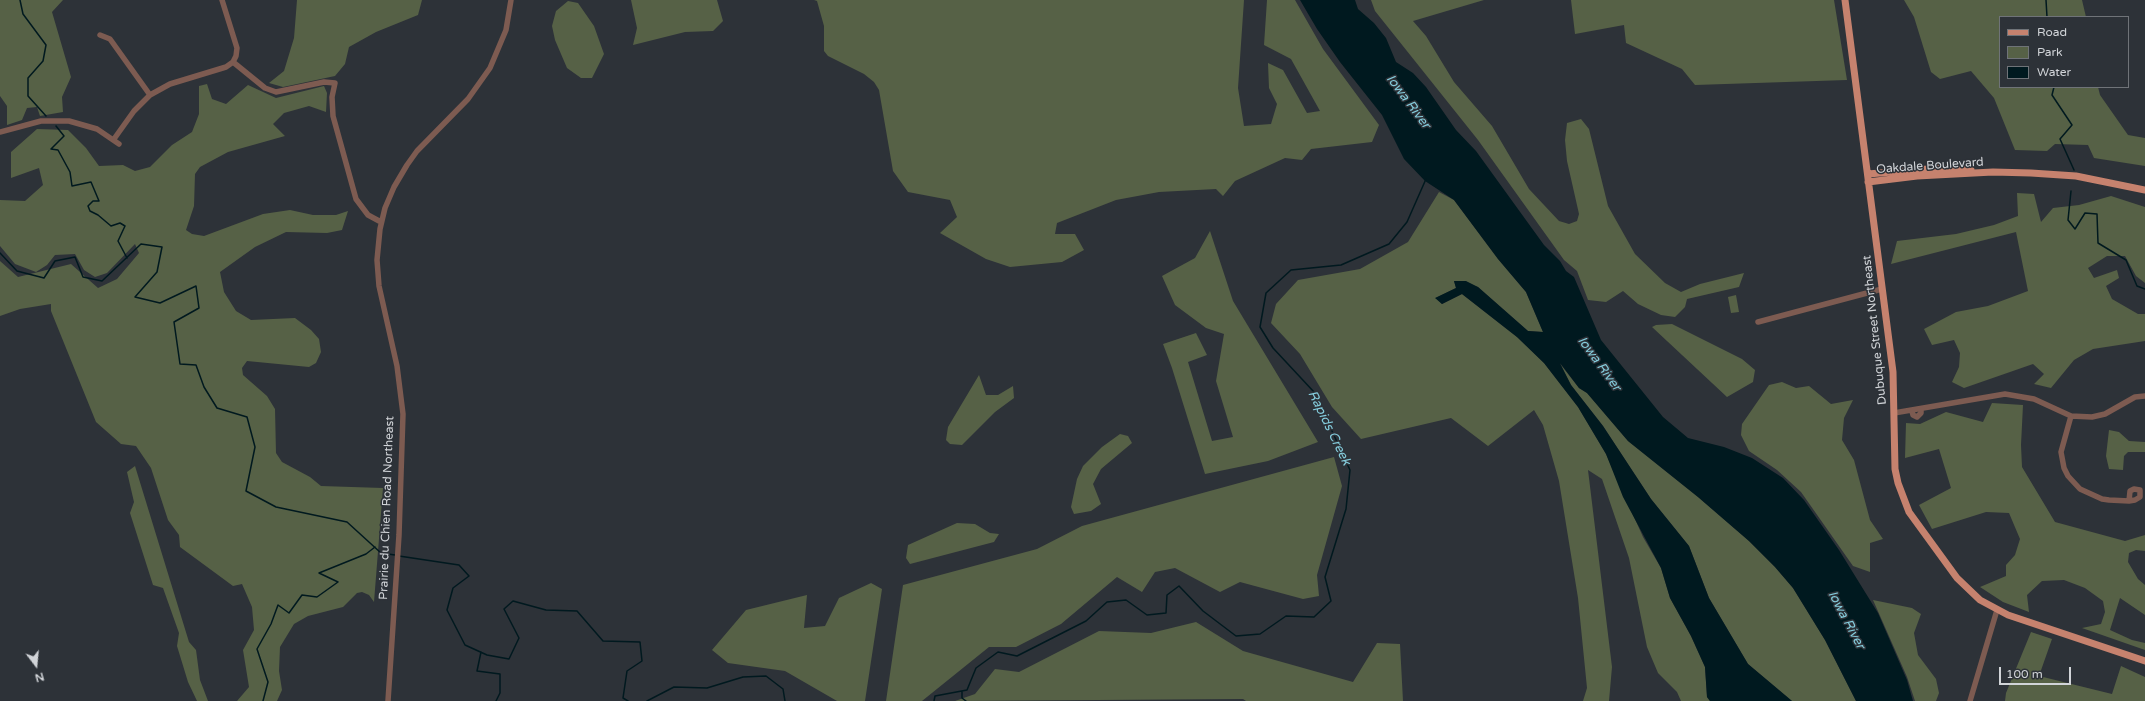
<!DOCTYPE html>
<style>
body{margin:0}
#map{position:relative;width:2145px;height:701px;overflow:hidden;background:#2d3238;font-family:"Varela Round",sans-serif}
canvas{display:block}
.legend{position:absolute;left:1999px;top:16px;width:130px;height:72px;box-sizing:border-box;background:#2d3238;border:1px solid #6f7378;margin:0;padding:5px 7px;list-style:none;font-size:12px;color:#d1d4d8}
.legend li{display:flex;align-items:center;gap:8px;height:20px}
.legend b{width:20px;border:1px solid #6f7378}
.north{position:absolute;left:16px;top:645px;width:40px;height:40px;-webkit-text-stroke:3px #2d3238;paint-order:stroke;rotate:164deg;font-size:11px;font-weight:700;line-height:16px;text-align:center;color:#d1d4d8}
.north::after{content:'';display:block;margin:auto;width:14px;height:18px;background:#d1d4d8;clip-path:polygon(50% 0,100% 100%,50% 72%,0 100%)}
.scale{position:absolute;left:1999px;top:667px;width:72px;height:18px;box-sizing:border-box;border:2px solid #d1d4d8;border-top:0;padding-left:5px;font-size:12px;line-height:14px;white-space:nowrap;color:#d1d4d8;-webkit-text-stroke:3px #2d3238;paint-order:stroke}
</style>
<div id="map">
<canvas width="2145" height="701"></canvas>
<ul class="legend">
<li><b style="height:5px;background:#c6826e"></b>Road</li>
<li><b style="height:11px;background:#566146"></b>Park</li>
<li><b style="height:11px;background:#00191f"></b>Water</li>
</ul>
<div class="north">N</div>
<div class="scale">100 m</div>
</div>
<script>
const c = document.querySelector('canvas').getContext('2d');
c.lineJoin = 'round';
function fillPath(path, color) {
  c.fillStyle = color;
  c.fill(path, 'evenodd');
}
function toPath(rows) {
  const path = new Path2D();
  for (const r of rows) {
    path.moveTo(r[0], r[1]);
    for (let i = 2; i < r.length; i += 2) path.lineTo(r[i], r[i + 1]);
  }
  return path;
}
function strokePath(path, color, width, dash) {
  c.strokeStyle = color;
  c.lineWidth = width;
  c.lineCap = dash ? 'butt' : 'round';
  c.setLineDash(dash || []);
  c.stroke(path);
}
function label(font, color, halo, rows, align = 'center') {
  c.font = font + ' "Varela Round",sans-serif';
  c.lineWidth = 3;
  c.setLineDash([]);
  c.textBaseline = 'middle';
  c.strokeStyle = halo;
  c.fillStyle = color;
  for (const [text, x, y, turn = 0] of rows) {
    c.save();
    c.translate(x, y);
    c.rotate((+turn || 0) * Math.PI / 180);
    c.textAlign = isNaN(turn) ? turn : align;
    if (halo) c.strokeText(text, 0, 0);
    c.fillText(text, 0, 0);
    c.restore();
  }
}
fillPath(toPath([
 [0,0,63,0,52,12,71,77,62,97,63,112,40,116,37,107,27,108,22,120,7,125,7,106,0,96],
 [297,0,422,0,418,15,376,32,349,47,345,64,335,76,283,87,269,83,284,71,294,38],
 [631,0,717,0,723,21,713,31,685,32,633,45,637,28],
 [814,0,1244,0,1238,88,1244,126,1271,124,1277,104,1269,88,1268,63,1283,70,1307,113,1320,111,1291,59,1264,45,1267,0,1295,0,1323,49,1379,125,1372,142,1311,149,1302,160,1285,158,1235,181,1223,196,1216,189,1159,192,1116,200,1057,223,1055,234,1075,234,1084,250,1062,262,1010,267,986,259,940,233,957,217,950,200,908,192,893,171,879,90,874,82,864,74,828,56,824,51,824,26,817,1],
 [1371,0,1484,0,1413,21,1426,36,1454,82,1492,126,1529,189,1559,221,1569,224,1577,221,1579,214,1567,161,1565,140,1567,123,1581,119,1589,129,1608,206,1635,254,1665,283,1681,292,1700,284,1744,273,1739,287,1687,299,1685,307,1675,317,1661,315,1638,304,1623,291,1606,302,1588,300,1577,271,1564,260,1478,140,1375,11],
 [1571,0,1834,0,1847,80,1695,85,1682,69,1626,43,1624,25,1575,34],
 [1904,0,2082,0,2086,17,2000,17,2000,87,2098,87,2100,95,2128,135,2145,138,2145,166,2094,158,2088,145,2055,144,2047,151,2015,150,1994,98,1971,71,1940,79,1931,72,1914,17],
 [568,1,578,3,594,26,604,54,592,78,581,78,567,68,555,40,552,26,556,11],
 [207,84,212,99,226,104,248,85,276,98,324,86,327,93,326,112,309,106,284,113,273,124,285,136,228,152,200,167,195,174,194,206,186,230,192,234,204,236,263,214,290,210,313,215,336,215,348,211,342,230,327,233,286,232,255,247,220,272,224,292,236,311,251,320,295,318,311,330,319,339,321,352,316,363,309,367,247,361,242,368,243,375,267,396,275,409,276,453,282,462,310,477,321,486,383,488,374,602,369,595,362,592,357,593,343,607,308,616,294,624,280,647,279,671,282,690,277,701,237,701,249,687,243,650,254,630,252,607,242,584,233,586,180,547,179,535,168,520,151,468,136,446,121,444,96,422,51,311,51,304,20,309,0,316,0,261,18,277,71,264,98,288,117,279,139,253,135,244,107,273,95,277,84,270,75,254,55,255,47,265,36,272,15,264,0,246,0,200,25,201,43,185,39,168,11,178,11,152,37,129,68,130,86,148,99,166,123,165,135,171,150,167,172,145,192,132,199,114,199,86],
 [1439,192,1454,200,1498,259,1526,292,1543,332,1528,331,1478,287,1454,281,1456,288,1436,298,1442,304,1462,294,1517,337,1544,363,1578,407,1606,454,1643,537,1661,568,1670,598,1691,636,1705,667,1707,697,1710,701,1681,701,1677,692,1658,673,1647,647,1629,558,1602,479,1588,470,1612,667,1609,701,1583,701,1587,688,1578,598,1559,481,1543,425,1534,410,1488,446,1451,418,1361,439,1332,407,1300,354,1271,323,1276,304,1298,280,1360,269,1408,242],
 [2017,193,2034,194,2041,222,2053,208,2079,205,2111,196,2145,207,2145,283,2136,276,2125,256,2107,256,2088,268,2094,278,2117,270,2119,278,2106,286,2112,299,2138,314,2145,314,2145,341,2093,349,2074,360,2051,388,2034,384,2044,374,2033,364,1964,388,1952,382,1959,367,1960,353,1954,340,1932,345,1924,329,1956,312,1988,306,2028,291,2016,232,1891,264,1897,241,1956,234,1994,225,2018,216],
 [1210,231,1233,301,1318,442,1268,461,1205,474,1172,368,1163,344,1196,333,1207,355,1188,362,1212,441,1233,437,1216,381,1224,334,1206,328,1175,305,1162,276,1195,258],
 [1736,295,1739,312,1731,313,1728,297],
 [1672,324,1742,359,1755,370,1753,382,1727,397,1652,327,1656,325],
 [1558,361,1579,388,1587,393,1628,441,1698,497,1749,541,1775,567,1793,588,1825,640,1856,701,1792,701,1748,664,1709,598,1689,546,1651,499,1603,426,1571,385],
 [979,375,986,395,998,395,1013,386,1014,398,995,412,962,445,950,444,946,440,948,427],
 [1782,382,1796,388,1809,386,1831,404,1853,400,1844,418,1842,440,1854,460,1870,520,1883,539,1870,543,1870,572,1853,566,1801,492,1777,470,1749,451,1741,435,1742,424,1769,385],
 [1992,403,2023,405,2021,445,2022,467,2055,522,2125,541,2145,535,2145,551,2136,550,2129,553,2128,562,2138,579,2145,585,2145,615,2120,598,2110,630,2132,640,2145,643,2145,650,2082,628,2101,624,2105,612,2103,601,2085,588,2064,580,2042,581,2027,595,2029,612,2003,602,1980,587,2006,576,2006,565,2015,555,2020,539,2009,513,1986,512,1932,529,1919,505,1951,488,1939,449,1905,458,1906,423,1920,424,1946,412,1983,422],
 [2109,430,2119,432,2129,441,2145,442,2145,452,2128,452,2124,456,2123,470,2109,469,2106,456],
 [1120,434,1128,436,1132,443,1101,469,1093,484,1101,504,1091,511,1074,514,1071,507,1077,479,1083,466,1102,447],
 [1334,457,1342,486,1317,575,1319,596,1303,599,1240,582,1220,592,1175,568,1155,572,1142,592,1117,577,1061,624,1016,647,989,647,922,701,886,701,903,585,1037,549,1082,526],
 [135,466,189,642,196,650,200,680,208,701,197,701,188,682,177,646,179,633,163,588,153,585,130,513,134,502,127,472],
 [957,523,975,524,990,533,999,534,994,542,910,564,906,558,908,545],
 [871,583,882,589,865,701,837,701,785,671,728,663,712,650,746,610,807,595,804,628,825,626,839,598],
 [1873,600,1912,608,1921,614,1914,633,1918,655,1936,679,1939,693,1936,701,1915,701,1907,677],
 [1196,622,1243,651,1353,682,1377,643,1400,644,1403,701,1246,701,1243,699,955,701,975,694,995,669,1019,672,1099,631,1151,633],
 [2031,632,2052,639,2039,676,2112,694,2121,666,2145,677,2145,701,2005,701,2006,693]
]), '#566146');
fillPath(toPath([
 [1300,0,1355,0,1358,9,1374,23,1386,38,1396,62,1413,73,1426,87,1456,130,1476,151,1544,245,1560,261,1566,271,1574,277,1601,340,1663,417,1688,438,1724,447,1752,458,1783,478,1804,500,1839,550,1878,613,1907,680,1913,701,1856,701,1825,640,1793,588,1775,567,1749,541,1698,497,1628,441,1587,393,1579,388,1560,363,1571,385,1603,426,1651,499,1689,546,1709,598,1748,664,1792,701,1710,701,1707,697,1705,667,1691,636,1670,598,1661,568,1623,497,1606,454,1578,407,1544,363,1517,337,1462,294,1442,304,1435,298,1456,288,1454,281,1466,281,1478,287,1528,331,1543,332,1526,292,1498,259,1454,200,1425,181,1404,159,1382,115,1340,62,1317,29]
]), '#00191f');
strokePath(toPath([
 [20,0,23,14,46,45,43,61,28,78,28,96,46,116],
 [2046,0,2047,17],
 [2054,87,2052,95,2072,125,2060,139,2074,170],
 [56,126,64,136,51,149,58,150,70,172,72,186,91,182,99,201,93,201,88,206,90,211,98,215,111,226,120,223,125,226,118,241,127,258],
 [2071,191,2068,220,2075,229,2085,213,2097,214,2098,243,2126,260,2137,286,2145,289],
 [0,253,17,271,44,278,55,261,75,257,83,277,102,281,141,244,162,247,157,272,135,297,160,303,196,286,199,308,174,322,180,364,196,365,204,387,217,408,247,417,255,447,246,491,276,507,347,522,381,553,395,555],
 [399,556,459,565,469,576,453,588,447,610,465,645,487,655,509,659,519,638,504,609,513,601,546,610,577,611,603,641,640,642,642,661,627,671,623,698,628,701],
 [481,652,477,671,500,674,500,693,496,701],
 [962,691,962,698,966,701],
 [263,701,268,682,257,649,271,624,278,605,289,613,302,595,317,597,338,582,319,573,366,554,375,547],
 [647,701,674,687,707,688,743,677,766,676,783,689,785,701],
 [934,701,935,696,967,690,976,668,998,652,1017,656,1086,621,1107,602,1126,600,1147,615,1166,613,1167,595,1179,586,1203,611,1236,636,1260,634,1286,616,1314,617,1331,601,1325,577,1346,509,1350,470,1314,392,1273,348,1260,327,1266,293,1291,270,1341,265,1389,244,1407,222,1426,179]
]), '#00191f', 1.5);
strokePath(toPath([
 [100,35,110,39,150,95],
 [233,62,265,88,276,92,324,82,335,83,332,97,333,116,356,199,368,215,381,222],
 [0,132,41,121,69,121,97,129,119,144],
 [114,139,134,111,150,95,170,84,226,67,233,62,236,56,237,48,222,0],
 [1758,322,1882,289],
 [1912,411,1913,415,1917,417,1921,413,1921,409],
 [1894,413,2005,394,2034,399,2071,416,2092,417,2105,414,2135,397,2145,396],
 [2071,416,2061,452,2064,468,2068,476,2080,489,2102,499,2109,500,2129,501,2135,500,2140,497,2140,490,2134,489,2130,491,2129,501],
 [388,701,399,535,403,414,397,366,379,286,377,260,380,229,385,208,394,187,407,165,417,151,468,99,490,68,506,30,511,0],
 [1970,701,1997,610]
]), '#7d5b51', 5.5);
strokePath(toPath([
 [1845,0,1893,372,1895,469,1898,483,1909,512,1957,578,1980,600,2008,615,2145,661],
 [1868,174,1940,168,1971,170],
 [1868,182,1917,176,1993,172,2031,173,2076,176,2145,190]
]), '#c6826e', 7);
label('12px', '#d1d4d8', '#2d3238', [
 ["Oakdale Boulevard",1930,166,-4],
 ["Dubuque Street Northeast",1875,330,-96],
 ["Prairie du Chien Road Northeast",387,508,-88]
]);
label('italic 13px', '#84ccdc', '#2d3238', [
 ["Iowa River",1408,102,53],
 ["Iowa River",1599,364,54],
 ["Rapids Creek",1329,428,64],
 ["Iowa River",1846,620,62]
]);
</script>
